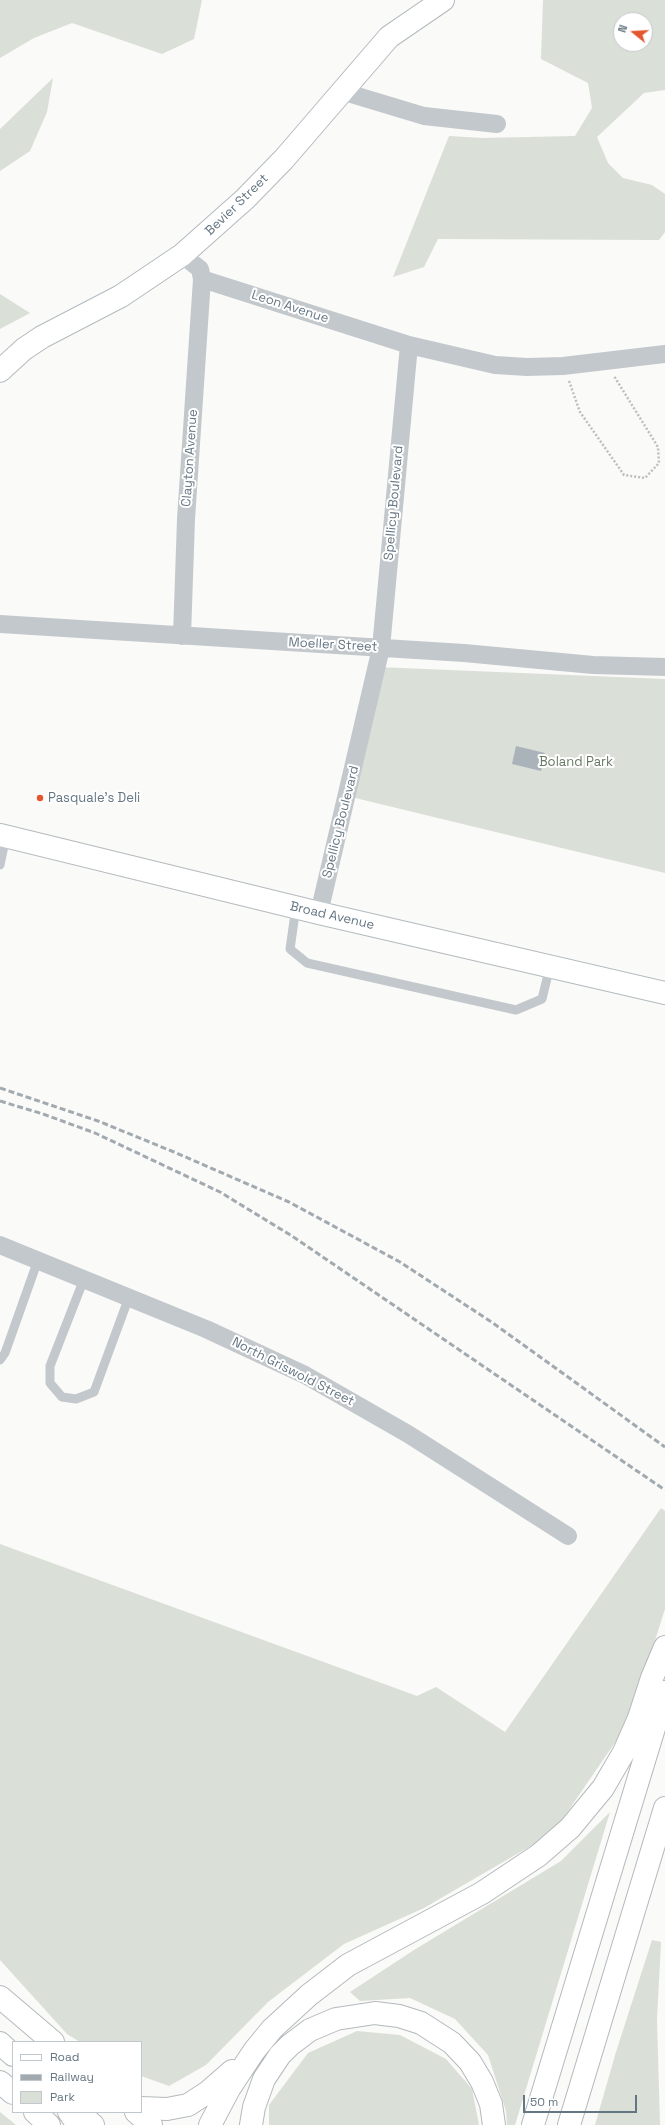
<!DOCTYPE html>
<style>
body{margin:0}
#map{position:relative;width:665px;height:2125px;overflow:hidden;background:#fafaf8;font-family:"Space Grotesk",sans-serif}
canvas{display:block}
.legend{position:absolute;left:12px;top:2041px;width:130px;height:72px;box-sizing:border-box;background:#fff;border:1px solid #c1c8cd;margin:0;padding:5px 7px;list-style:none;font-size:12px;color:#657683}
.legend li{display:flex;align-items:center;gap:8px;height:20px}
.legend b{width:20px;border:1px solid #c1c8cd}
.north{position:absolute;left:613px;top:12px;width:40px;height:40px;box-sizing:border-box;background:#fff;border:1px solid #c1c8cd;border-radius:50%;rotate:288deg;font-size:11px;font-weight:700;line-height:16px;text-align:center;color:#657683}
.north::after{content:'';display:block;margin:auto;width:14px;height:18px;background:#e4572e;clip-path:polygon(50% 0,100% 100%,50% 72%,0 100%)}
.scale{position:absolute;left:523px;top:2095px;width:114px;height:18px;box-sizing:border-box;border:2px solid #657683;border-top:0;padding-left:5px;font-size:12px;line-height:14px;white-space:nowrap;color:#657683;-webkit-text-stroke:3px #fff;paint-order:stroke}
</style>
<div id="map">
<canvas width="665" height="2125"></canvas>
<ul class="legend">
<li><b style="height:5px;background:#fff"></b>Road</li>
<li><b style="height:5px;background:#a2aab0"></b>Railway</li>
<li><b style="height:11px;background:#dadfd7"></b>Park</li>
</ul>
<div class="north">N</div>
<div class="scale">50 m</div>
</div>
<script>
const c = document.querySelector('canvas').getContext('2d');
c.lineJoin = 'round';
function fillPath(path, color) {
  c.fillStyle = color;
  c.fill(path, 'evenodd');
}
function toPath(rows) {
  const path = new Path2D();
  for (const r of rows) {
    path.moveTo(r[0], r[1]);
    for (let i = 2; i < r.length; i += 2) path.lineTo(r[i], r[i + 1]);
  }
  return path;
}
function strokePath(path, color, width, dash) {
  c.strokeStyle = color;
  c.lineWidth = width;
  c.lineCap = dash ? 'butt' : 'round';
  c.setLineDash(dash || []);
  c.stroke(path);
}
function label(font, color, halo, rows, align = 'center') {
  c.font = font + ' "Space Grotesk",sans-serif';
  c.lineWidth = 4;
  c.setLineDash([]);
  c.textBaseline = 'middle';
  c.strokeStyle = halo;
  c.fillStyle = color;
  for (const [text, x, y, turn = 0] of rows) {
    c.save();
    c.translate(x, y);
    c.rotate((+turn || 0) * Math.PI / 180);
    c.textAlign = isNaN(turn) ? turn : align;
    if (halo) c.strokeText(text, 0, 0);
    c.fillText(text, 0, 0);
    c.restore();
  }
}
fillPath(toPath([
 [0,0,202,0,194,39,162,54,72,23,34,38,0,58],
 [543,0,665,0,665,90,644,93,597,137,608,163,623,178,652,185,665,194,665,232,659,240,438,239,424,267,393,277,449,136,482,138,575,136,592,108,588,83,541,59],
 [621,20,645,20,645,44,621,44],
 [53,78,47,112,30,151,0,171,0,129],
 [0,294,30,313,0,329],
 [377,667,665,679,665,873,347,796],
 [661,1508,665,1511,665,1609,629,1722,553,1833,424,1908,344,1944,268,2002,206,2065,169,2086,141,2076,141,2042,80,2042,67,2034,0,1960,0,1544,417,1696,436,1687,505,1732],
 [610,1812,515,2125,507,2125,506,2111,488,2055,455,2019,410,1998,360,2001,350,1992,414,1950,561,1861],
 [652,1940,661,1942,657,2019,660,2125,595,2125,616,2052],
 [357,2031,400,2035,446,2059,472,2089,479,2125,269,2125,269,2105,308,2053],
 [0,2112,16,2125,0,2125]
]), '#dadfd7');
fillPath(toPath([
 [516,746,545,753,541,771,512,764]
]), '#aab3b9');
const secondary = toPath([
 [0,371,24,349,42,337,121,296,182,255,245,199,284,159,389,37,443,0],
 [0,835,319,913,665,993]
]);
const primary = toPath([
 [0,1997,53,2042],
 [0,2043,13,2055],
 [78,2112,93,2125],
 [136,2112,151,2125]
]);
const highway = toPath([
 [0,2082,13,2093],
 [141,2108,167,2109,188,2105,208,2092,232,2071],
 [35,2112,49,2125],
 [69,2112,78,2125],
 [210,2125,229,2089,254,2051,272,2029,309,1995,348,1965,482,1893,539,1855,570,1828,603,1788,624,1752,639,1718,652,1678,665,1647],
 [251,2125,254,2107,264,2079,280,2055,290,2045,310,2030,336,2019,375,2013,399,2016,421,2023,452,2043,470,2062,482,2082,491,2104,494,2125],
 [533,2125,665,1692],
 [569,2125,665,1808]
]);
strokePath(secondary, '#b3babf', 24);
strokePath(primary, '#b5babe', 24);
strokePath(highway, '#b4b9bd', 24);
strokePath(toPath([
 [569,381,580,412,624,475,645,478,659,463,658,447,614,376]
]), '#bbbfc2', 2.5, [2, 2]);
strokePath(toPath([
 [0,865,6,836],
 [296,907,290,949,307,963,516,1010,542,999,550,966],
 [84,1279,50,1366,50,1383,62,1397,76,1399,94,1392,129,1297],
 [0,1360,5,1353,38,1260]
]), '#c3c8cc', 9);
strokePath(toPath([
 [341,91,424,116,497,124],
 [182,255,200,269,202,279,186,519,182,636],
 [202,279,409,345,495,365,527,367,563,366,665,354],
 [0,624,464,653,593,665,665,667],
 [319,913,381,648,409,345],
 [0,1245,206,1329,305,1375,408,1434,568,1536]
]), '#c3c8cc', 18);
strokePath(secondary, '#fff', 22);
strokePath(primary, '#fff', 22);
strokePath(highway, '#fff', 22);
strokePath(toPath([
 [0,1088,98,1121,174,1152,289,1202,400,1262,493,1323,665,1447],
 [0,1101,43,1114,95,1133,220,1192,292,1236,665,1490]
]), '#a2aab0', 3, [6, 3]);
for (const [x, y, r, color] of [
 [40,798,4,"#e4572e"]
]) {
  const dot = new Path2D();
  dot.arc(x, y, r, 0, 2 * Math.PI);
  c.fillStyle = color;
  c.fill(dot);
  strokePath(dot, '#fff', 1.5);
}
label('13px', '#657683', '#fff', [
 ["Bevier Street",237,205,-44],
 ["Leon Avenue",290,307,18],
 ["Clayton Avenue",190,458,-86],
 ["Spellicy Boulevard",394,503,-85],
 ["Moeller Street",333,645,3],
 ["Spellicy Boulevard",341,822,-76],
 ["Broad Avenue",332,916,13],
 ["North Griswold Street",293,1372,27]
]);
label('13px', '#687a64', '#fff', [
 ["Boland Park",576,762]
]);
label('13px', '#657683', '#fff', [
 ["Pasquale's Deli",48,798]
], 'left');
</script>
